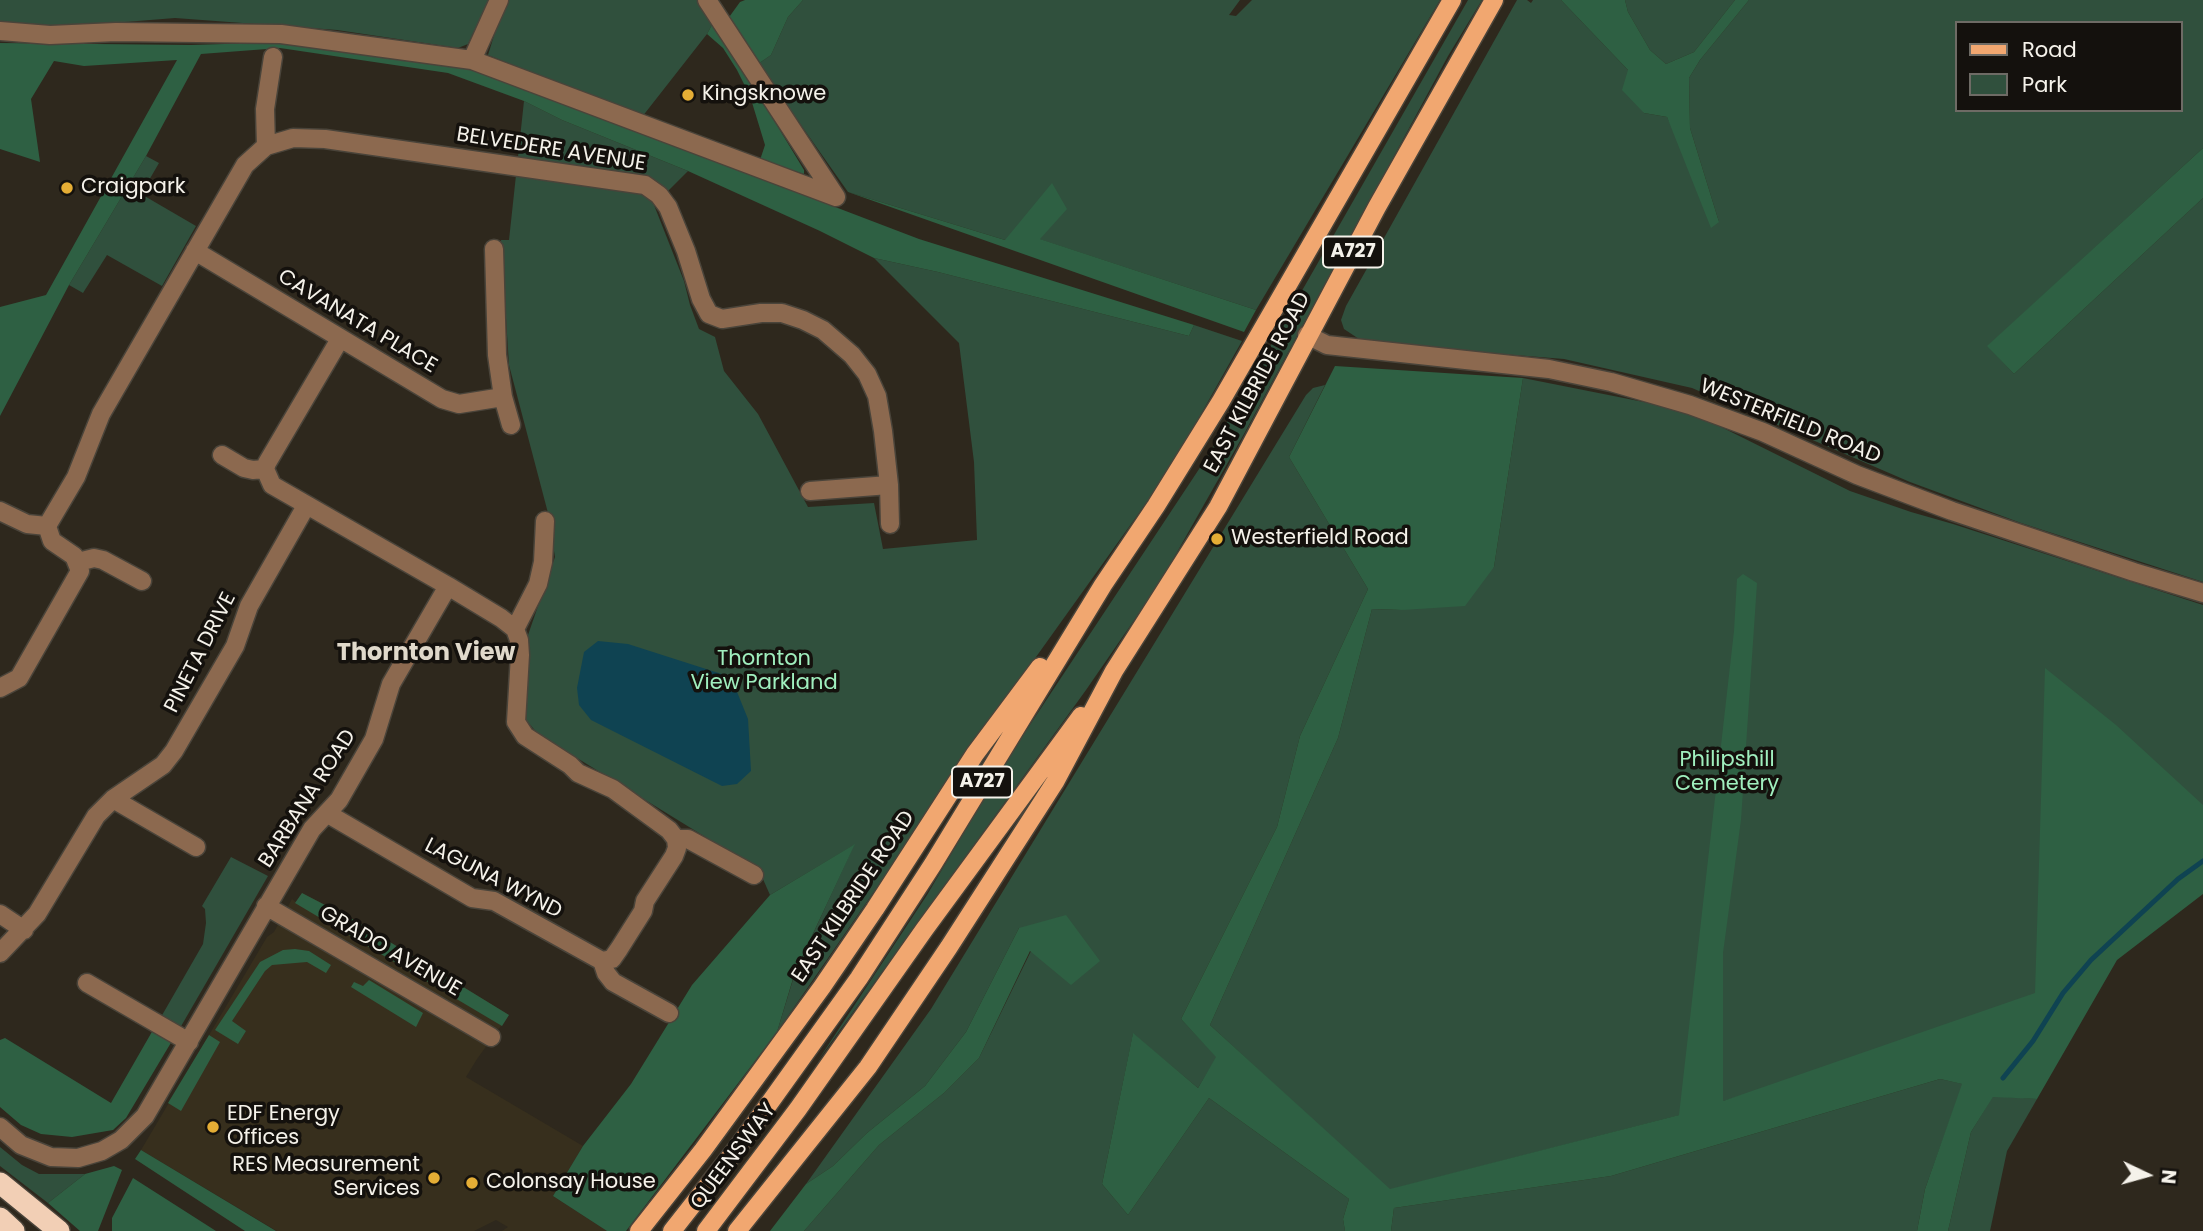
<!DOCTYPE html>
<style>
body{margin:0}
#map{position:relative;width:2203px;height:1231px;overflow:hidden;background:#2e281d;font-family:Poppins,sans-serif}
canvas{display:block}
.legend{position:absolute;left:1955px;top:21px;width:228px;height:91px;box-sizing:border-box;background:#14110d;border:2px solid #6e6b65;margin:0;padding:9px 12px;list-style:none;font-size:21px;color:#f5f2ea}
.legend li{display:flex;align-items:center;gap:14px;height:35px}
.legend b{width:35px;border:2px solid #6e6b65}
.north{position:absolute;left:2112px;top:1140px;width:70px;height:70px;-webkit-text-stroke:5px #14110d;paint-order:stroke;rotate:95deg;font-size:19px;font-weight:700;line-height:28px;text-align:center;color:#f5f2ea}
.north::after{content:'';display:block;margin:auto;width:24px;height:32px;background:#f5f2ea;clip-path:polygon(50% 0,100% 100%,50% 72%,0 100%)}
</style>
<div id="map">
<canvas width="2203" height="1231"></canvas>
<ul class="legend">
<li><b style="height:9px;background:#f1a770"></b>Road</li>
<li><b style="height:19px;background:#30503d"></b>Park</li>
</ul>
<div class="north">N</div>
</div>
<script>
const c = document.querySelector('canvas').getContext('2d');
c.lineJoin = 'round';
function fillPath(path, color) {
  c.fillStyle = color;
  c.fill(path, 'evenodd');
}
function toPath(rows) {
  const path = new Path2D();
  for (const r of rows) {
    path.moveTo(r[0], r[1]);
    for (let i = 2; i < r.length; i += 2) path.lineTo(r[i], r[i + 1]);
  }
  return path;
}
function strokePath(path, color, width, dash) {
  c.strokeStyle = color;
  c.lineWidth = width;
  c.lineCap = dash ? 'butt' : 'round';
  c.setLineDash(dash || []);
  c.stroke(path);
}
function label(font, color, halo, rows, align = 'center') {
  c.font = font + ' Poppins,sans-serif';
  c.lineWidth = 7;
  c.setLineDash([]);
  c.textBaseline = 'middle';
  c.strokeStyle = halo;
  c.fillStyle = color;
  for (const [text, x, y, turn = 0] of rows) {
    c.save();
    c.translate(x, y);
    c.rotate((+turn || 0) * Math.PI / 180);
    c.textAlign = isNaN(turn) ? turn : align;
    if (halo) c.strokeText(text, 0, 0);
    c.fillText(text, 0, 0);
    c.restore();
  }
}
fillPath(toPath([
 [302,893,354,920,509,1015,477,1059,466,1077,583,1146,553,1196,607,1231,502,1231,508,1227,496,1220,474,1231,277,1231,141,1150,267,937,274,932,292,899,296,902]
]), '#372f1d');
fillPath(toPath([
 [0,0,489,0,468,44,458,48,337,30,175,18,63,27,0,23],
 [505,0,701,0,714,21,707,34,642,117,488,55],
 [803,0,1240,0,1229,15,1236,16,1252,0,1440,0,1256,310,1039,239,1005,240,848,192,758,64,771,55,788,17],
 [1468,0,1482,0,1448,56,1244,434,1159,584,1086,690,817,1062,927,895,1004,764,1207,457],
 [1517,0,1527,0,1531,3,1533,0,1561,0,1628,70,1644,113,1667,117,1719,222,1690,128,1689,78,1700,60,1749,0,2203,0,2203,148,1988,346,2014,374,2203,198,2203,582,2021,523,1910,482,1692,388,1564,359,1365,343,1344,329,1341,320,1346,306],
 [1956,23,2180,23,2180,110,1956,110],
 [1625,0,1735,0,1694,52,1666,64,1650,50,1628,12],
 [524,101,562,120,688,171,654,205,684,281,690,305,699,329,715,337,724,371,758,414,808,507,874,503,883,549,977,540,974,462,959,343,874,258,938,272,1189,336,1194,325,1242,341,1169,471,1036,657,777,1032,795,973,854,845,770,895,759,870,538,734,526,720,528,635,555,557,548,513,509,365,501,240,509,240],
 [146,156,159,163,141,194,196,226,162,286,107,255,83,293,69,285],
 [1523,378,1689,411,1850,491,1911,512,1953,524,2203,605,2203,861,2063,993,1680,1115,1389,1190,1210,1025,1338,738,1372,609,1402,610,1494,567],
 [1325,385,1289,457,1368,589,1300,736,1277,827,1181,1019,1217,1057,1198,1088,1133,1034,1102,1184,1128,1215,1209,1098,1349,1199,1343,1219,1345,1231,804,1231,879,1145,944,1093,979,1058,1031,951,1019,928,966,1032,925,1086,867,1133,833,1166,806,1184,931,1009,1306,395,1313,388],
 [231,857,268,876,180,1028,161,1017,203,944,206,923,205,909,202,906],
 [1940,1079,1963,1084,1925,1189,1917,1231,1391,1231,1394,1208,1611,1176],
 [1993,1096,2037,1099,2007,1151,1990,1231,1948,1231,1971,1132],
 [0,1147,22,1165,39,1174,85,1174,48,1203,0,1166]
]), '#30503d');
fillPath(toPath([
 [745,0,803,0,788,17,771,55,758,64,727,20,740,2],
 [1561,0,1625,0,1628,12,1650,50,1666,64,1694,52,1735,0,1749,0,1700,60,1689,78,1690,128,1719,222,1711,228,1667,117,1644,113,1622,90,1628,70],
 [714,21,804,170,804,174,760,160,765,145,750,96,737,70,723,48,707,34],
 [290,42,458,63,919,239,1194,325,1189,336,938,272,874,258,820,231,688,171,562,120,524,101,448,73,280,48,201,54,146,156,69,285,0,416,0,307,46,295,177,60,84,66,54,61,31,99,40,162,0,149,0,43,191,45],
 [2203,148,2203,198,2014,374,1987,346],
 [1052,183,1067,209,1040,239,1256,310,1244,332,848,192,1005,240],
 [1335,366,1523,378,1494,567,1465,606,1402,610,1372,609,1338,738,1210,1025,1390,1189,1679,1115,1734,631,1737,579,1743,574,1757,583,1741,820,1723,953,1723,1101,2035,993,2045,668,2116,725,2203,805,2203,894,2117,960,2037,1099,1993,1097,1971,1132,1948,1231,1917,1231,1925,1189,1962,1084,1940,1079,1611,1176,1394,1208,1391,1231,1345,1231,1343,1219,1349,1199,1209,1098,1128,1215,1102,1184,1133,1033,1198,1088,1216,1057,1181,1019,1277,827,1300,736,1368,589,1289,457],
 [855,844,795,972,777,1032,626,1231,607,1231,553,1196,583,1146,631,1084,692,985,770,895],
 [302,893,354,920,509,1015,502,1026,295,903],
 [1066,915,1100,961,1071,985,1030,951,979,1058,944,1093,879,1145,804,1231,770,1231,806,1184,833,1166,867,1133,925,1086,966,1032,1019,928],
 [295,949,309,951,331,965,326,973,307,962,272,965,265,971,232,1021,246,1031,238,1044,215,1030,260,962,283,950],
 [369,980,423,1013,416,1027,351,987,354,982,363,986],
 [153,1030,172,1041,126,1118,113,1130,72,1137,41,1134,21,1125,0,1107,0,1040,5,1038,111,1103],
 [209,1035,220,1042,181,1111,168,1103],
 [141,1150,276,1231,277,1231,245,1231,135,1159],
 [114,1166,122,1170,98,1231,80,1231,48,1203,85,1174],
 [133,1178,216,1231,112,1231,112,1218]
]), '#2e6043');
fillPath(toPath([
 [598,641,628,644,731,677,748,719,751,771,737,784,722,786,591,720,579,705,577,688,584,652]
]), '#0f4352');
strokePath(toPath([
 [2003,1078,2033,1041,2063,993,2091,960,2178,879,2203,861]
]), '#0f4352', 5);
const street = toPath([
 [707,0,836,197],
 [0,31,50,35,116,32,281,34,472,60,836,197],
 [472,60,499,0],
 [266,146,265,109,273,57],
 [494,249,497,355,503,397,511,425],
 [195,251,442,399,459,404,503,397],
 [1307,335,1327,345,1549,369,1611,382,1690,405,1763,432,1857,475,1952,511,2134,572,2203,593],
 [222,455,244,468,253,470,265,469],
 [810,491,889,485],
 [0,511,27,524,47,526],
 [78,562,94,558,103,560,142,581],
 [515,629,538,584,543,562,545,521],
 [0,688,19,678,80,571,74,556,52,541,47,526,76,477,101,414,245,165,266,146,293,138,325,139,645,185,659,195,668,207,686,251,701,299,709,314,722,319,761,313,782,313,803,320,823,330,852,355,867,374,877,396,883,431,889,485,890,524],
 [113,799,196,847],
 [328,814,472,898,494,901,602,961,612,959,619,949,643,911,645,901,674,856,677,848,676,839,669,830,613,789,578,773,570,765,525,736,516,722,520,655,519,640,515,629,501,618,448,586,272,485,265,469,267,463,340,339],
 [676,839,688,839,754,875],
 [266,906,491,1037],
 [0,914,24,930],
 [0,953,37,914,96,816,113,799,163,765,174,751,235,646,249,606,306,506],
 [602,961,606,973,613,982,669,1013],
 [87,983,189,1042],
 [0,1127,21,1145,51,1157,78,1158,102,1151,121,1140,145,1116,312,829,339,800,374,739,391,684,448,586]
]);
const primary = toPath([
 [639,1231,703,1150,822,987,875,909,975,754,1040,667],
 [672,1231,738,1147,859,978,933,864,1103,585,1156,506,1221,401,1452,0],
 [706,1231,798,1109,924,930,1081,716],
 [737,1231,868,1067,949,947,1055,782,1114,671,1218,507,1377,207,1494,0]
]);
const highway = toPath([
 [0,1183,59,1231],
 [0,1218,14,1231]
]);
strokePath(street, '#4a443a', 21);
strokePath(primary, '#4a443a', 21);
strokePath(highway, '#4a443a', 24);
strokePath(street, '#8c694f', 18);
strokePath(primary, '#f1a770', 18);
strokePath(highway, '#f2cfb5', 21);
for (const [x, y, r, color] of [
 [688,95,7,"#e4ad35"],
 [67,188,7,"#e4ad35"],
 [1217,539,7,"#e4ad35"],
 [213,1127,7,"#e4ad35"],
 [434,1178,7,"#e4ad35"],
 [472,1183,7,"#e4ad35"]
]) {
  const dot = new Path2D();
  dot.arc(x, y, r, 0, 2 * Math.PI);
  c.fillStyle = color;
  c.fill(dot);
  strokePath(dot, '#14110d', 2.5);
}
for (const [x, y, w] of [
 [1353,252,60],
 [982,782,60]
]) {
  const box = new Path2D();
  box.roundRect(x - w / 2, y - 15.5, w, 31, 5);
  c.fillStyle = '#14110d';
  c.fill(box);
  strokePath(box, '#f5f2ea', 2);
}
label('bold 19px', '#f5f2ea', null, [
 ["A727",1353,252],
 ["A727",982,782]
]);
label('21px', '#f5f2ea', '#14110d', [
 ["Kingsknowe",702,95],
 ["Craigpark",81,188],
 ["Westerfield Road",1231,539],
 ["EDF Energy",227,1115],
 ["Offices",227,1139],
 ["RES Measurement",420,1166,"right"],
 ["Services",420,1190,"right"],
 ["Colonsay House",486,1183]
], 'left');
label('21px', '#f5f2ea', '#14110d', [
 ["BELVEDERE AVENUE",551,150,9],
 ["CAVANATA PLACE",357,322,31],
 ["EAST KILBRIDE ROAD",1258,383,-62],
 ["WESTERFIELD ROAD",1790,422,22],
 ["PINETA DRIVE",201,653,-63],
 ["BARBANA ROAD",308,799,-57],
 ["LAGUNA WYND",493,879,27],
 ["EAST KILBRIDE ROAD",854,897,-56],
 ["GRADO AVENUE",390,952,30],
 ["QUEENSWAY",734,1157,-53]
]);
label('21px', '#a0efbe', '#14110d', [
 ["Thornton",764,660],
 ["View Parkland",764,684],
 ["Philipshill",1727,761],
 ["Cemetery",1727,785]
]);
label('bold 24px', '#e0d9cb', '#14110d', [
 ["Thornton View",426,654]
]);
</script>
